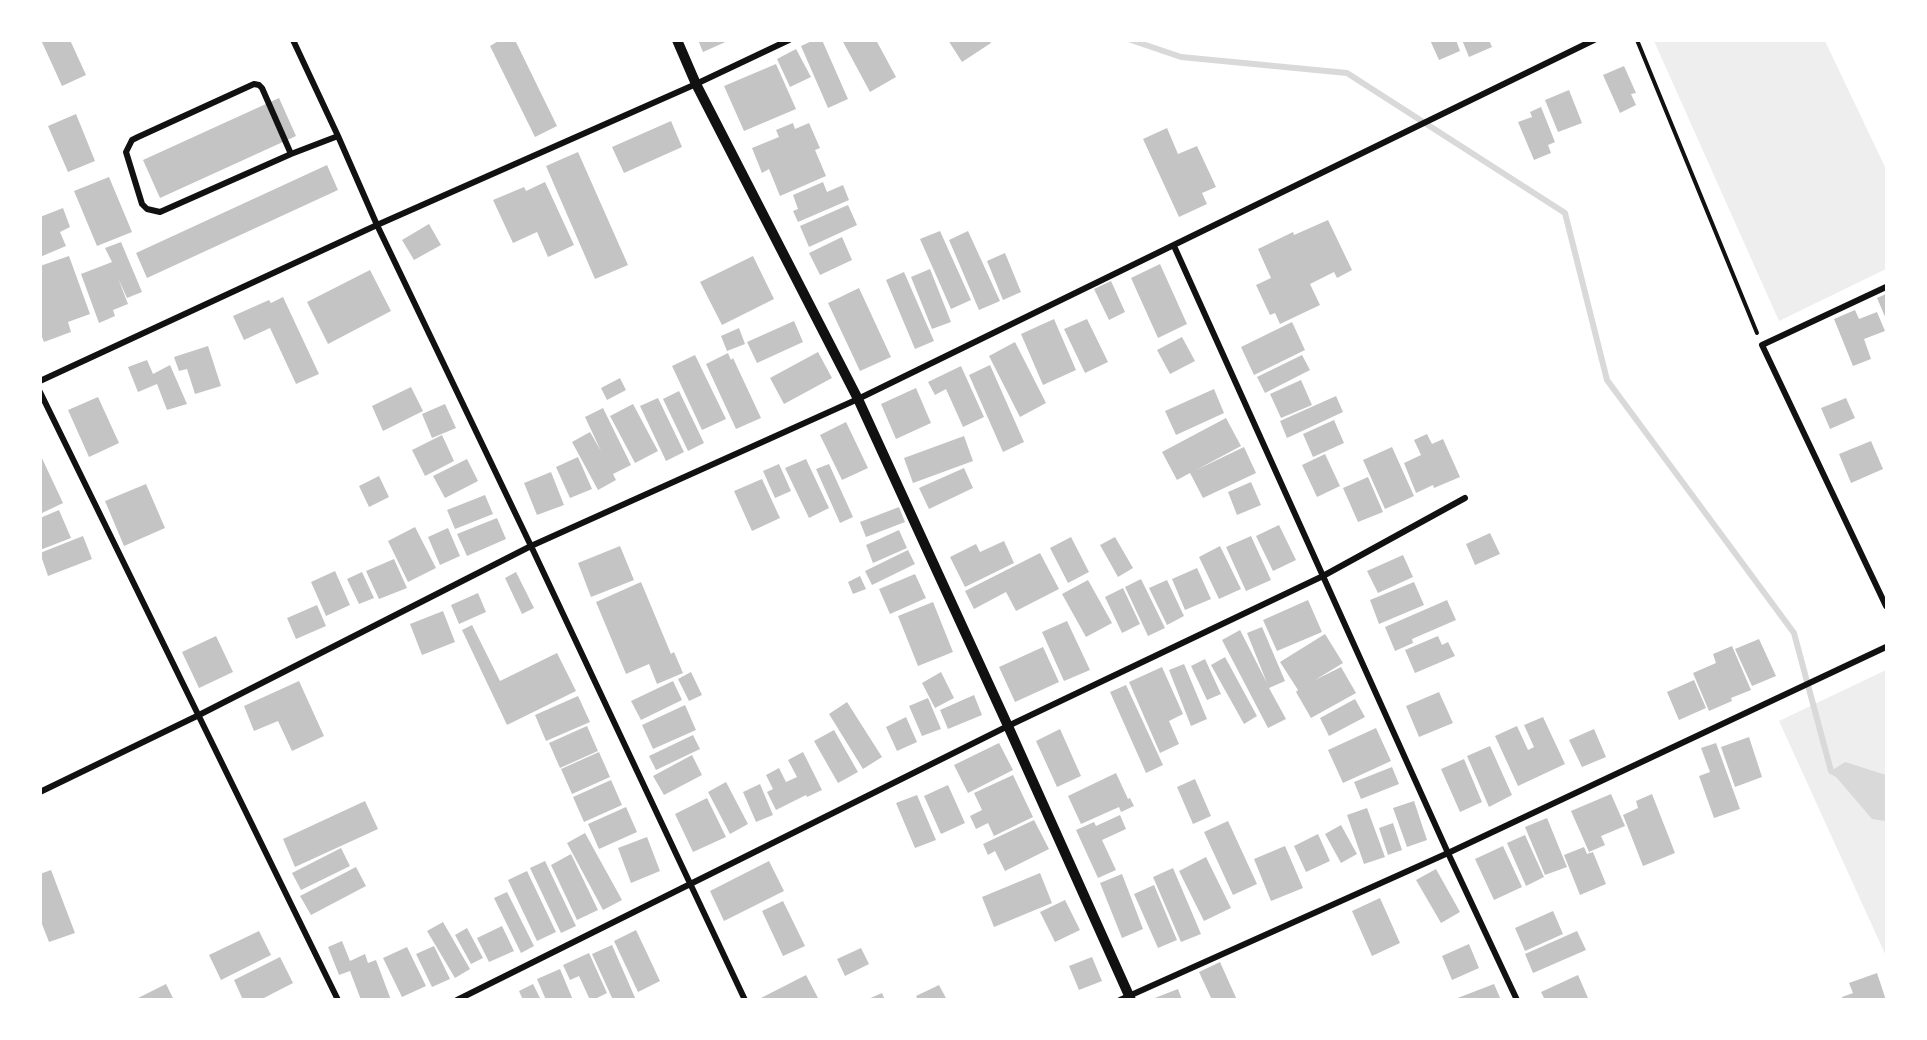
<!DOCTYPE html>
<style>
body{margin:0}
#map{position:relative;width:1927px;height:1040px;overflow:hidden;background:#fff;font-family:Bitter,serif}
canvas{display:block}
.frame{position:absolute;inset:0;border:42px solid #fff;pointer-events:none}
</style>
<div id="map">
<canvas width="1927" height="1040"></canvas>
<div class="frame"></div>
</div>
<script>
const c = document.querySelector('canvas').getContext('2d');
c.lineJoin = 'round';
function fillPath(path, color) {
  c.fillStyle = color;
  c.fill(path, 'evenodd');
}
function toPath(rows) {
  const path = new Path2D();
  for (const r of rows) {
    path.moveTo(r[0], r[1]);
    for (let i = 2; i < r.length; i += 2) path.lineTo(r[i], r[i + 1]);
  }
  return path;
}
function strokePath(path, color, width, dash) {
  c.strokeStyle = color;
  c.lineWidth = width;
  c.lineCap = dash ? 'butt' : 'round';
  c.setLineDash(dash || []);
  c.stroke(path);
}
fillPath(toPath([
 [1654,41,1825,41,1886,169,1886,269,1779,321],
 [1886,670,1886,956,1779,721]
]), '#eee');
fillPath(toPath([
 [1845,762,1886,775,1886,821,1872,819,1831,771]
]), '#d9d9d9');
strokePath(toPath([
 [1131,40,1181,57,1347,73,1565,213,1607,380,1794,633,1831,771,1837,774]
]), '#d9d9d9', 6);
fillPath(toPath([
 [41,40,70,40,86,75,62,86],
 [500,40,515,40,557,126,535,137,490,46],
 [698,40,730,40,703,52],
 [814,40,822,40,848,99,828,108,801,46],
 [842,40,876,40,896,77,870,92],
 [948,40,989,40,991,43,962,62],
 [1430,40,1456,40,1460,51,1439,60],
 [1462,40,1489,40,1492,47,1469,57],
 [796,49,811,77,790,87,777,59],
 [776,64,796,109,744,131,724,86],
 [1624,66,1636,93,1631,94,1636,105,1620,113,1603,75],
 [1569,90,1582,123,1558,132,1545,100],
 [279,98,296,136,160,198,143,160],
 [1541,107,1555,142,1548,145,1551,153,1534,160,1518,122,1532,117,1530,112],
 [76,114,95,161,68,172,48,126],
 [671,121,682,147,624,173,612,147],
 [793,123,795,129,809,123,820,148,815,150,826,176,780,196,769,169,762,173,752,148,779,137,776,130],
 [1167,128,1178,154,1197,146,1216,187,1202,193,1207,204,1179,217,1143,139],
 [578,152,628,265,595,279,546,166],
 [327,165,338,190,147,278,136,253],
 [109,177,132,232,97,246,74,191],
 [545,182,574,245,548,257,537,232,513,243,493,200,524,187,526,191],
 [823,182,827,192,843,185,849,200,798,222,793,211,798,209,793,195],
 [848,205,857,225,809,247,800,226],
 [63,208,70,227,60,232,66,246,40,257,40,217],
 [1328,220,1352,270,1337,278,1334,272,1310,284,1320,305,1280,324,1275,313,1270,315,1256,285,1271,278,1258,249,1293,232,1294,235],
 [429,224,441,245,414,260,402,240],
 [940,231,971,300,951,309,920,239],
 [968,231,1000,301,979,310,949,240],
 [842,237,852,260,820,275,809,253],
 [121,242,142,292,127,298,118,278,128,304,113,310,115,316,99,323,81,274,112,262,105,248],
 [1005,253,1021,292,1003,300,987,261],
 [69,256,90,314,68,322,71,332,44,342,40,332,40,266],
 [753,256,774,299,722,325,700,282],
 [1160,264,1187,324,1158,338,1131,278],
 [930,269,951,322,932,329,911,277],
 [370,270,391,311,328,344,307,302],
 [904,272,934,341,915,349,886,280],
 [1111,281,1125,312,1109,320,1094,289],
 [859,288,891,357,860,371,828,303],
 [1886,294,1886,319,1877,298],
 [283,297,319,374,296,384,270,328,244,340,233,316,269,300,271,303],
 [1855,310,1859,319,1877,312,1885,331,1864,339,1871,359,1853,366,1834,319],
 [1054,319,1076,370,1043,385,1021,334],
 [1087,319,1108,362,1085,373,1064,329],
 [794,321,803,342,757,363,747,342],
 [1292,322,1305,350,1254,375,1241,347],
 [739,328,745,344,727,351,721,336],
 [1182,337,1195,361,1170,374,1157,350],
 [1015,342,1046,403,1020,417,989,356],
 [208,346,221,386,195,394,187,369,179,371,174,357],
 [818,352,832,378,784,404,770,378],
 [728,353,731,360,733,358,761,418,736,429,706,364],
 [695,355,726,419,702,430,672,366],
 [1302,355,1310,370,1265,393,1257,377],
 [147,360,153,374,170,365,187,404,167,410,157,384,138,392,128,367],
 [990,365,1024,442,1003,452,969,375],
 [961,366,984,417,963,427,946,389,935,395,928,382],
 [620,378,626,390,607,400,601,388],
 [1301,380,1312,405,1281,418,1270,394],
 [411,387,423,411,383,431,372,406],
 [916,388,931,423,896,439,881,404],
 [1214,389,1224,413,1176,435,1165,411],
 [679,391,704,443,688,451,663,399],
 [1336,396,1343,412,1287,438,1280,421],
 [98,397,119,443,89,457,68,410],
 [658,398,684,452,666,461,640,406],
 [1846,398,1855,418,1830,429,1821,408],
 [445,404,456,428,432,438,422,414],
 [633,404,658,451,635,463,610,416],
 [603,408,631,465,613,474,616,480,598,490,572,442,590,432,601,451,585,417],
 [1226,418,1241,446,1196,470,1244,447,1256,473,1203,498,1190,473,1177,480,1162,452],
 [1334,420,1344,443,1313,457,1303,434],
 [846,422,868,468,842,480,820,435],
 [1427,434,1432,444,1443,439,1460,477,1434,488,1433,485,1416,493,1404,463,1421,455,1414,440],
 [442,435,454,461,425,476,412,450],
 [964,436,973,461,913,483,904,458],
 [1871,441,1883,469,1851,483,1839,454],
 [1392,447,1414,496,1385,509,1363,460],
 [40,454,63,503,40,514],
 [1325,454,1340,486,1317,497,1302,465],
 [578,457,592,489,570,498,556,467],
 [467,459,478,481,445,498,433,476],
 [806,459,829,508,809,518,785,468],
 [779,464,791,491,775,498,763,471],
 [829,464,853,517,840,523,816,469],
 [964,468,973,488,929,509,919,488],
 [551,472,564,505,537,515,524,483],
 [379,476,389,497,369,507,359,486],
 [1368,477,1383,512,1358,522,1343,488],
 [762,479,780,518,752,531,734,491],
 [1251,482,1261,505,1237,515,1228,492],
 [146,484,165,528,124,546,105,501],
 [485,495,493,514,455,529,447,510],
 [899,507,905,522,866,537,860,522],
 [59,510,71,538,40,550,40,518],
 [497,518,506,539,467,556,457,534],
 [1279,525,1296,560,1273,571,1256,536],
 [415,527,436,568,408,582,388,541],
 [448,528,460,556,440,565,428,537],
 [899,530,907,548,873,563,866,545],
 [1490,533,1500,554,1475,565,1466,544],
 [83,536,92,559,48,576,40,553],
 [1251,536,1271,580,1246,591,1226,547],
 [1071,537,1089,572,1068,583,1050,548],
 [1115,537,1133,568,1118,577,1100,545],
 [1004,541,1014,563,965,587,950,557,976,544,980,552],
 [620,546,634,580,591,597,578,563],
 [1220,546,1241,589,1219,599,1199,557],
 [908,550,915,564,872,585,865,571],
 [1040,553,1059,589,1016,611,1006,592,974,609,965,591],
 [1403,555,1413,577,1378,593,1367,571],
 [394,559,407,588,379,599,366,571],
 [1197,568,1211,599,1185,610,1172,579],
 [335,571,350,605,326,616,311,582],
 [362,572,374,598,359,604,347,579],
 [516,572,534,608,522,614,505,578],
 [915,574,926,598,890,614,879,589],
 [860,576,866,589,853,594,848,582],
 [1141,579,1165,628,1148,636,1125,587],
 [1088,580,1112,623,1086,637,1062,594],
 [1167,580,1184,616,1167,625,1149,588],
 [641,582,671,654,674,652,683,673,657,684,649,664,626,674,596,602],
 [1414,582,1424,605,1379,624,1370,600],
 [1123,588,1140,624,1122,633,1105,597],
 [478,593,486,612,459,624,451,605],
 [1308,600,1322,632,1277,651,1263,620],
 [1447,600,1456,620,1412,639,1413,643,1395,651,1385,627],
 [933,602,953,652,918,666,898,616],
 [317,605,326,626,296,639,287,618],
 [443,611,455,642,422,655,410,624],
 [1067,621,1090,670,1064,681,1042,632],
 [472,625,500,681,557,653,576,691,507,725,462,630],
 [1262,627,1285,681,1269,688,1286,719,1268,728,1222,640,1240,630,1267,683,1247,633],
 [1325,634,1343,663,1315,680,1341,667,1356,693,1311,718,1296,692,1298,690,1280,662],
 [216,636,233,672,199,688,182,652],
 [1438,636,1442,645,1448,642,1455,656,1415,673,1405,650],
 [1759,639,1776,676,1752,686,1735,649],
 [1732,646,1751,690,1731,698,1732,701,1709,711,1693,673,1716,663,1713,654],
 [1043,647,1059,682,1015,702,999,667],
 [1225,657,1257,716,1244,724,1211,665],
 [1205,659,1221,694,1207,700,1191,666],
 [1184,664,1207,719,1191,726,1169,670],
 [1162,667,1183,714,1169,721,1179,744,1160,753,1129,682],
 [691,672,702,695,689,701,678,679],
 [941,672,954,698,935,708,922,683],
 [1694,680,1706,708,1679,720,1667,692],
 [299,681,324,736,292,751,278,721,254,731,244,706],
 [673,681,682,700,641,720,631,701],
 [1126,685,1163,765,1146,773,1110,692],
 [1439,692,1453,723,1419,737,1406,706],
 [974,695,982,715,948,729,940,710],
 [578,696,590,722,546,741,535,715],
 [928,698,941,729,922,736,909,706],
 [1355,699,1365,717,1329,736,1320,718],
 [847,702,882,757,863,769,829,714],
 [685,705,696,730,653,749,642,725],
 [906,717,917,742,897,751,886,727],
 [1543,717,1565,764,1518,786,1495,736,1517,726,1528,750,1534,747,1524,725],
 [587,726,598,751,560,768,549,743],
 [1376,728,1391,761,1343,783,1328,750],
 [1060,729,1081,776,1057,787,1036,741],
 [1594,729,1606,757,1582,767,1569,740],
 [834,730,858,772,838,783,814,741],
 [693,735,700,749,656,770,649,756],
 [1749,737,1762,777,1735,787,1721,747],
 [999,743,1013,770,968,793,954,765],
 [1716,743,1740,809,1714,818,1699,776,1710,772,1701,748],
 [1490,746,1512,795,1489,807,1467,756],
 [599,752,610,777,572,794,561,769],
 [803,752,822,790,807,797,806,795,776,810,767,792,773,789,766,775,779,768,786,782,797,777,788,760],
 [692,755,702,775,664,795,653,776],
 [1464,759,1482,802,1460,812,1441,769],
 [1392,767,1399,784,1361,799,1354,782],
 [1116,773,1128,799,1130,798,1134,806,1121,812,1119,807,1081,824,1068,796],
 [1013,775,1033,817,994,836,988,823,976,829,970,816,982,810,974,793],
 [1195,779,1211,816,1193,824,1177,787],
 [611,780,622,805,584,822,573,797],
 [726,782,748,824,730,834,708,792],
 [760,784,773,815,756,822,743,792],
 [948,785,965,823,941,834,924,796],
 [1611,794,1625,826,1601,836,1605,845,1589,852,1571,811],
 [1652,794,1675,853,1643,866,1623,815,1638,808,1636,801],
 [917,795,936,840,915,848,896,803],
 [707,798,726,837,693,852,675,814],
 [365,801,378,829,295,867,283,839],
 [1414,801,1427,840,1407,847,1393,808],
 [626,807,637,832,599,849,588,824],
 [1367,808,1385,857,1364,864,1347,815],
 [1120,815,1126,829,1102,840,1116,870,1098,878,1076,830,1094,822,1096,826],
 [1547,818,1567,867,1545,875,1525,827],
 [1034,820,1049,849,1005,871,995,851,988,855,983,844],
 [1228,821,1257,884,1233,895,1204,832],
 [1393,823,1402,850,1388,855,1379,828],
 [1341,825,1357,854,1341,863,1325,834],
 [585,833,622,900,603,910,567,843],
 [1318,834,1330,861,1306,872,1294,846],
 [1525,835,1544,877,1526,886,1507,843],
 [647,837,660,871,631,883,618,848],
 [1285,846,1303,888,1271,901,1254,859],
 [1503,846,1522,887,1494,900,1475,859],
 [1584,847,1587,854,1593,852,1606,884,1580,895,1564,855],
 [341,848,350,866,301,890,292,873],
 [571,854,598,910,577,920,551,865],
 [1206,857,1231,908,1204,921,1179,871],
 [545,861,576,926,561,933,530,868],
 [769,861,784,891,724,921,710,891],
 [356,867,366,886,311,915,300,896],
 [1173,868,1201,934,1181,942,1153,877],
 [1436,869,1460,912,1441,923,1416,880],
 [51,870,75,933,49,942,40,919,40,874],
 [527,871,556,932,537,941,508,880],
 [1040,873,1052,903,994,927,982,897],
 [1122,874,1143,929,1122,938,1100,883],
 [1154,885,1177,940,1158,948,1134,894],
 [507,892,534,946,521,953,494,898],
 [1380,898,1400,943,1372,956,1352,911],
 [1065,900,1080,930,1055,942,1040,912],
 [783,901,805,946,783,956,762,911],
 [1553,911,1563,934,1525,951,1515,928],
 [443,922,470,969,455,978,427,931],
 [502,926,514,951,489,962,477,938],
 [467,928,483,958,471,964,455,935],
 [636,930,660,981,638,992,614,941],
 [259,931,271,955,221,980,209,955],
 [1577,931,1586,950,1533,973,1525,954],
 [342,941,350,961,365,954,368,963,376,960,391,1000,361,1000,350,971,339,975,328,947],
 [1469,944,1479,968,1452,980,1442,956],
 [612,945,636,1000,613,1000,592,954],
 [434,946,450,979,432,987,416,954],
 [407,947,426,986,402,997,383,958],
 [861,948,869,964,845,976,837,959],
 [589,953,607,993,593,1000,590,1000,579,976,570,980,563,965],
 [280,957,293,983,260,1000,243,1000,234,980],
 [1092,957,1102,981,1079,990,1069,966],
 [1220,962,1237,1000,1212,1000,1199,972],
 [560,969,573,1000,546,1000,537,979],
 [1877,973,1886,1000,1843,1000,1842,997,1853,993,1849,983],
 [806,975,819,1000,757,1000],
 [1578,975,1588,998,1585,1000,1545,1000,1541,992],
 [166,984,174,1000,134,1000],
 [533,984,541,1000,523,1000,519,991],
 [1494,984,1501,1000,1455,1000,1455,999],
 [939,985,947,1000,918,1000,916,996],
 [1178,989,1182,1000,1152,1000,1152,999],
 [882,993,885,1000,866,1000]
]), '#c4c4c4');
strokePath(toPath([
 [1637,40,1757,333]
]), '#111', 4);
strokePath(toPath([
 [293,40,338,136,377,225,531,546,745,1000],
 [291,154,262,88,259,85,254,84,138,137,132,140,126,152,142,204,147,209,160,212,291,154,338,136],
 [1174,246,1448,853,1517,1000],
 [1886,287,1762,345,1886,606],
 [40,381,377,225,696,84,789,40],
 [40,392,338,1000],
 [40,792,199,715,531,546,858,399,1594,40],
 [457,1000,1008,726,1323,576,1465,498],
 [1120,1000,1448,853,1886,647]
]), '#111', 6);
strokePath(toPath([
 [677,40,696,84,858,399,1008,726,1131,1000]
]), '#111', 10);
</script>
